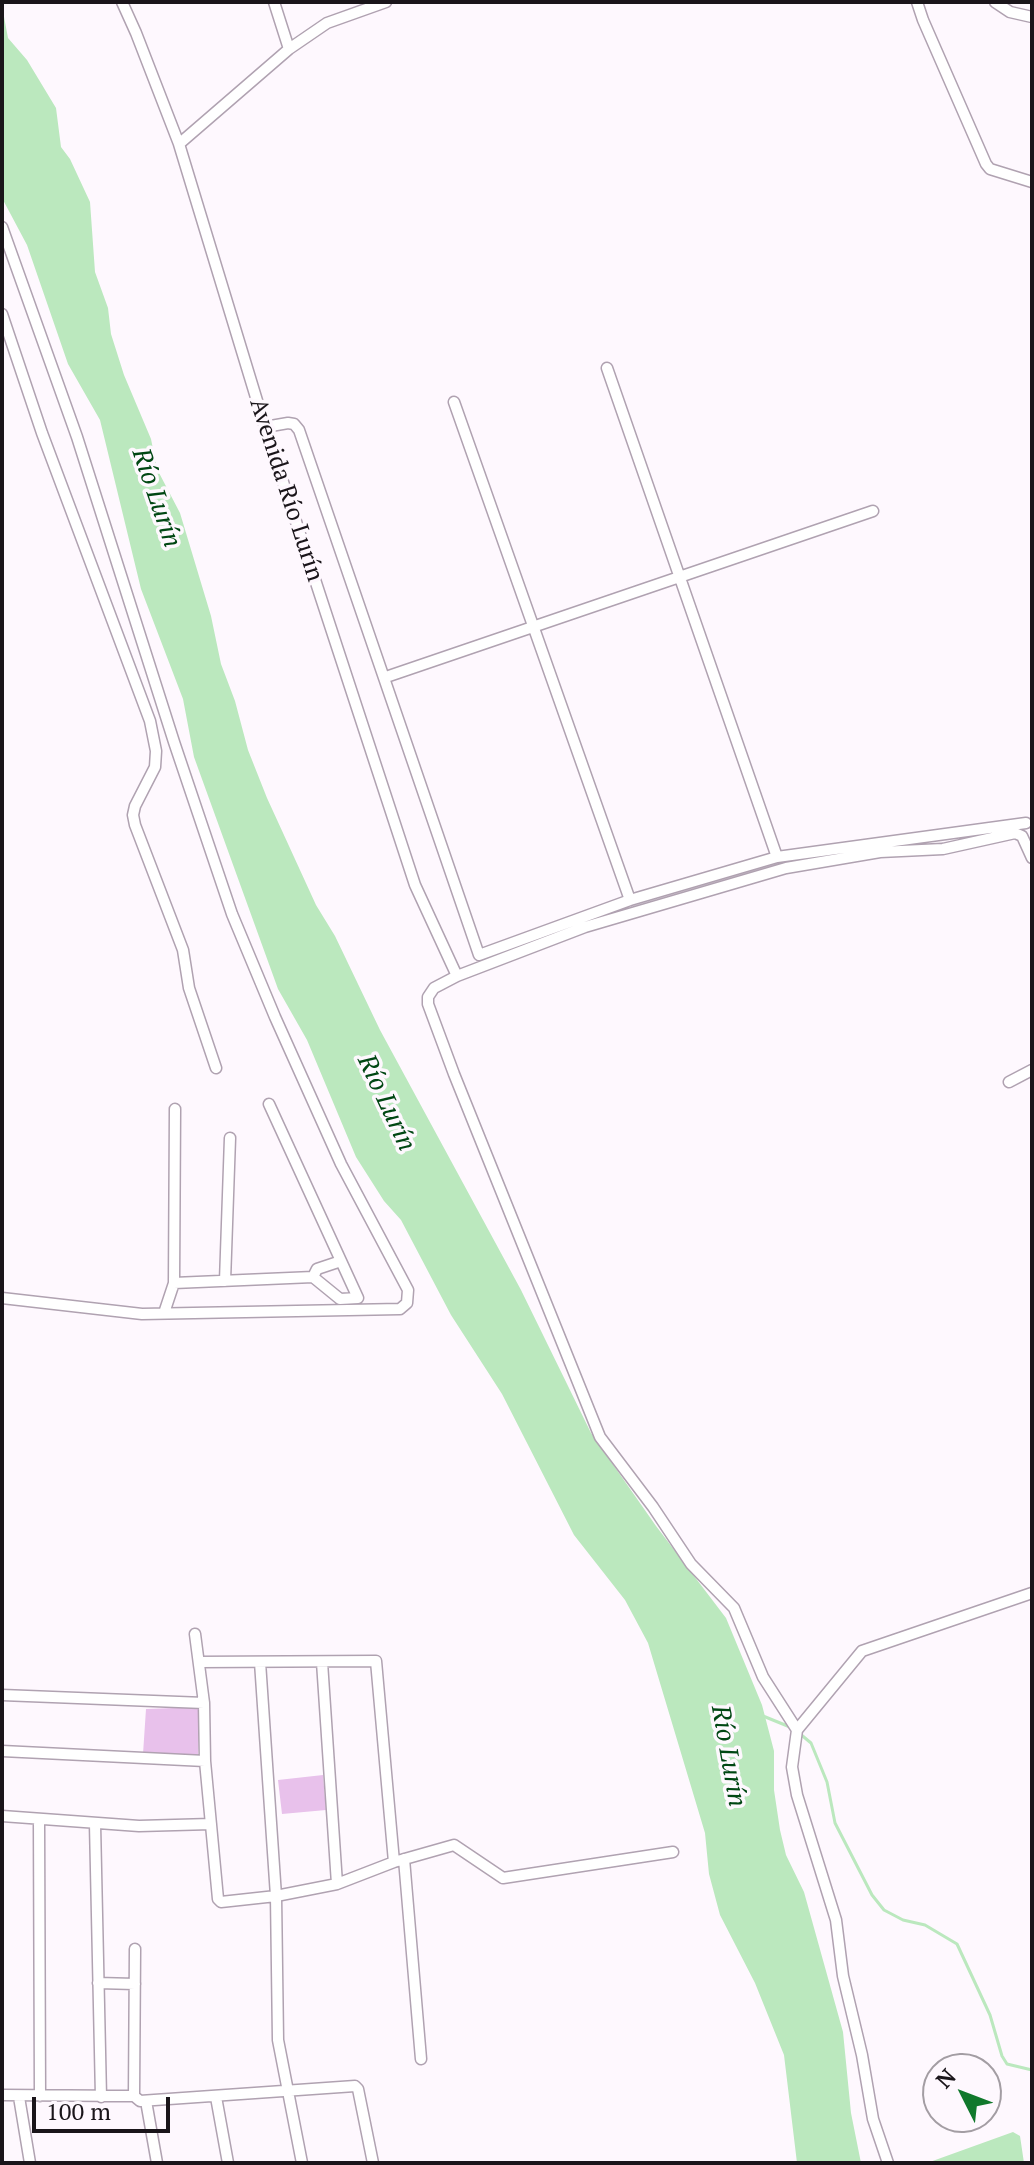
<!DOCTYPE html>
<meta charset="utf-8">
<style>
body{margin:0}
#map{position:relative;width:1034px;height:2165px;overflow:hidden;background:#fef8fe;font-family:"PT Serif",serif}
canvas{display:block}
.frame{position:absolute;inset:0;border:4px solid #1a151a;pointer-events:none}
.north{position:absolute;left:922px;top:2053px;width:80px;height:80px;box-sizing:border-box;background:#fef8fe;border:2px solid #a39da3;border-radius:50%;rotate:312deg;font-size:22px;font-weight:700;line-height:32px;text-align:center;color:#1a151a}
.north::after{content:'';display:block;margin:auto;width:28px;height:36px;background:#11792c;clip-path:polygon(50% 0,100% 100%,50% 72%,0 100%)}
.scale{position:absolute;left:32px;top:2097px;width:138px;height:36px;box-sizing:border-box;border:4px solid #1a151a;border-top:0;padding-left:10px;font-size:24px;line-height:28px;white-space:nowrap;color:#1a151a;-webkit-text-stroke:6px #fef8fe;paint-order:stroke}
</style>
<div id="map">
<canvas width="1034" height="2165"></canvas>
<div class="frame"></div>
<div class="north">N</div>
<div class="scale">100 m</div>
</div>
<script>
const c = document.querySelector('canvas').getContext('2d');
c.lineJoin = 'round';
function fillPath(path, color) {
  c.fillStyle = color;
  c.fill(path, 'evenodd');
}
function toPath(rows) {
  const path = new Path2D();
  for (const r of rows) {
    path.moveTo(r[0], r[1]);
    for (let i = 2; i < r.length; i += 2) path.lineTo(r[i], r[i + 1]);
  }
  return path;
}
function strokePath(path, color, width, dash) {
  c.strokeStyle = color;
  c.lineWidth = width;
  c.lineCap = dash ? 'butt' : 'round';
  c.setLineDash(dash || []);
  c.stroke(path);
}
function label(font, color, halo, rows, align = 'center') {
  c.font = font + ' "PT Serif",serif';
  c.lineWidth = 7;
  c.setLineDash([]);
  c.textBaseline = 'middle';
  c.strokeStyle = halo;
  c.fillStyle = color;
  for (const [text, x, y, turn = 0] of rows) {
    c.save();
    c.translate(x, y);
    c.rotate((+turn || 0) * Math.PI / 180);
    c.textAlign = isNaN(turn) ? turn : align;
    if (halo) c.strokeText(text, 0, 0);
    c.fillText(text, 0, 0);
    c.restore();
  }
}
fillPath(toPath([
 [200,1707,198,1756,143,1754,146,1709],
 [323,1775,326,1810,282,1814,278,1780]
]), '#e8c1eb');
fillPath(toPath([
 [2,6,8,38,27,60,56,108,61,147,70,159,90,202,95,272,108,308,111,334,124,375,151,439,157,469,180,513,211,616,221,664,235,701,248,750,267,798,316,905,335,936,380,1030,521,1290,591,1433,656,1526,726,1618,762,1705,774,1751,774,1790,780,1830,786,1855,804,1892,843,2032,851,2113,861,2163,797,2163,784,2055,755,1983,720,1915,709,1874,705,1833,648,1643,625,1600,574,1535,502,1394,451,1315,401,1220,384,1201,356,1157,307,1040,278,989,194,757,183,699,141,589,100,420,68,364,27,245,2,198],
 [1013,2132,1020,2136,1024,2163,927,2163]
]), '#bbe8be');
strokePath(toPath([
 [763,1716,790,1727],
 [799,1733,811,1743,827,1782,835,1823,872,1895,884,1910,903,1920,925,1925,957,1944,990,2015,1002,2056,1007,2064,1032,2070]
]), '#bbe8be', 3);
const minor = toPath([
 [122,2,136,33,179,144,265,427,415,885,457,976],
 [274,2,289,49],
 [917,2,923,20,986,164,990,169,1032,182],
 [995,2,1010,12,1032,17],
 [179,144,289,49,327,23,386,2],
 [2,227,77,437,174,742,232,914,275,1017,341,1164,408,1290,407,1303,400,1309,142,1314,2,1298],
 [2,314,42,433,150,721,156,751,155,767,135,806,133,815,135,825,183,950,189,988,216,1068],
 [607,368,777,857],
 [454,402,630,900],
 [265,427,288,423,294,424,299,430,479,955,630,900,777,857,1026,823],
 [386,677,873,511],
 [1009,1082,1032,1070],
 [175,1109,174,1283,313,1277,340,1299,358,1298,269,1104],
 [313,1277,317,1269,341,1261],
 [225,1281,230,1138],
 [164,1313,174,1283],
 [195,1634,204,1703,205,1761,218,1899,221,1902,276,1896,337,1884,394,1862,454,1845,503,1878,673,1852],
 [199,1662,376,1661,394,1862],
 [260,1662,276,1896,278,2040,302,2163],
 [322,1662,337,1884],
 [2,1695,204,1703],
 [797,1730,862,1651,1032,1593],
 [2,1751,205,1761],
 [2,1816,139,1826,211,1824],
 [39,1820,40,2096],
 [95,1824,101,2097],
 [404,1859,421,2059],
 [98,1983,135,1984],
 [2,2095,134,2096,140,2101,355,2086,358,2089,373,2163],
 [134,2096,135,1949],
 [19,2097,30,2163],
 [216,2097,228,2163],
 [146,2101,157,2163],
 [888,2163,873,2119,862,2055,843,1976,836,1920,797,1795,792,1767,797,1730,763,1677,734,1608,691,1564,653,1507,600,1437,454,1074,428,1004,428,997,434,988,457,976,585,927,786,868,880,852,943,849,1015,833,1022,836,1032,858]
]);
strokePath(minor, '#b0a2b1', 13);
strokePath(minor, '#fff', 10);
label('24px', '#1a151a', '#fef8fe', [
 ["Avenida Río Lurín",286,490,72]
]);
label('italic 26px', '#004713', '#fef8fe', [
 ["Río Lurín",156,498,71],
 ["Río Lurín",386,1103,65],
 ["Río Lurín",728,1756,80]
]);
</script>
